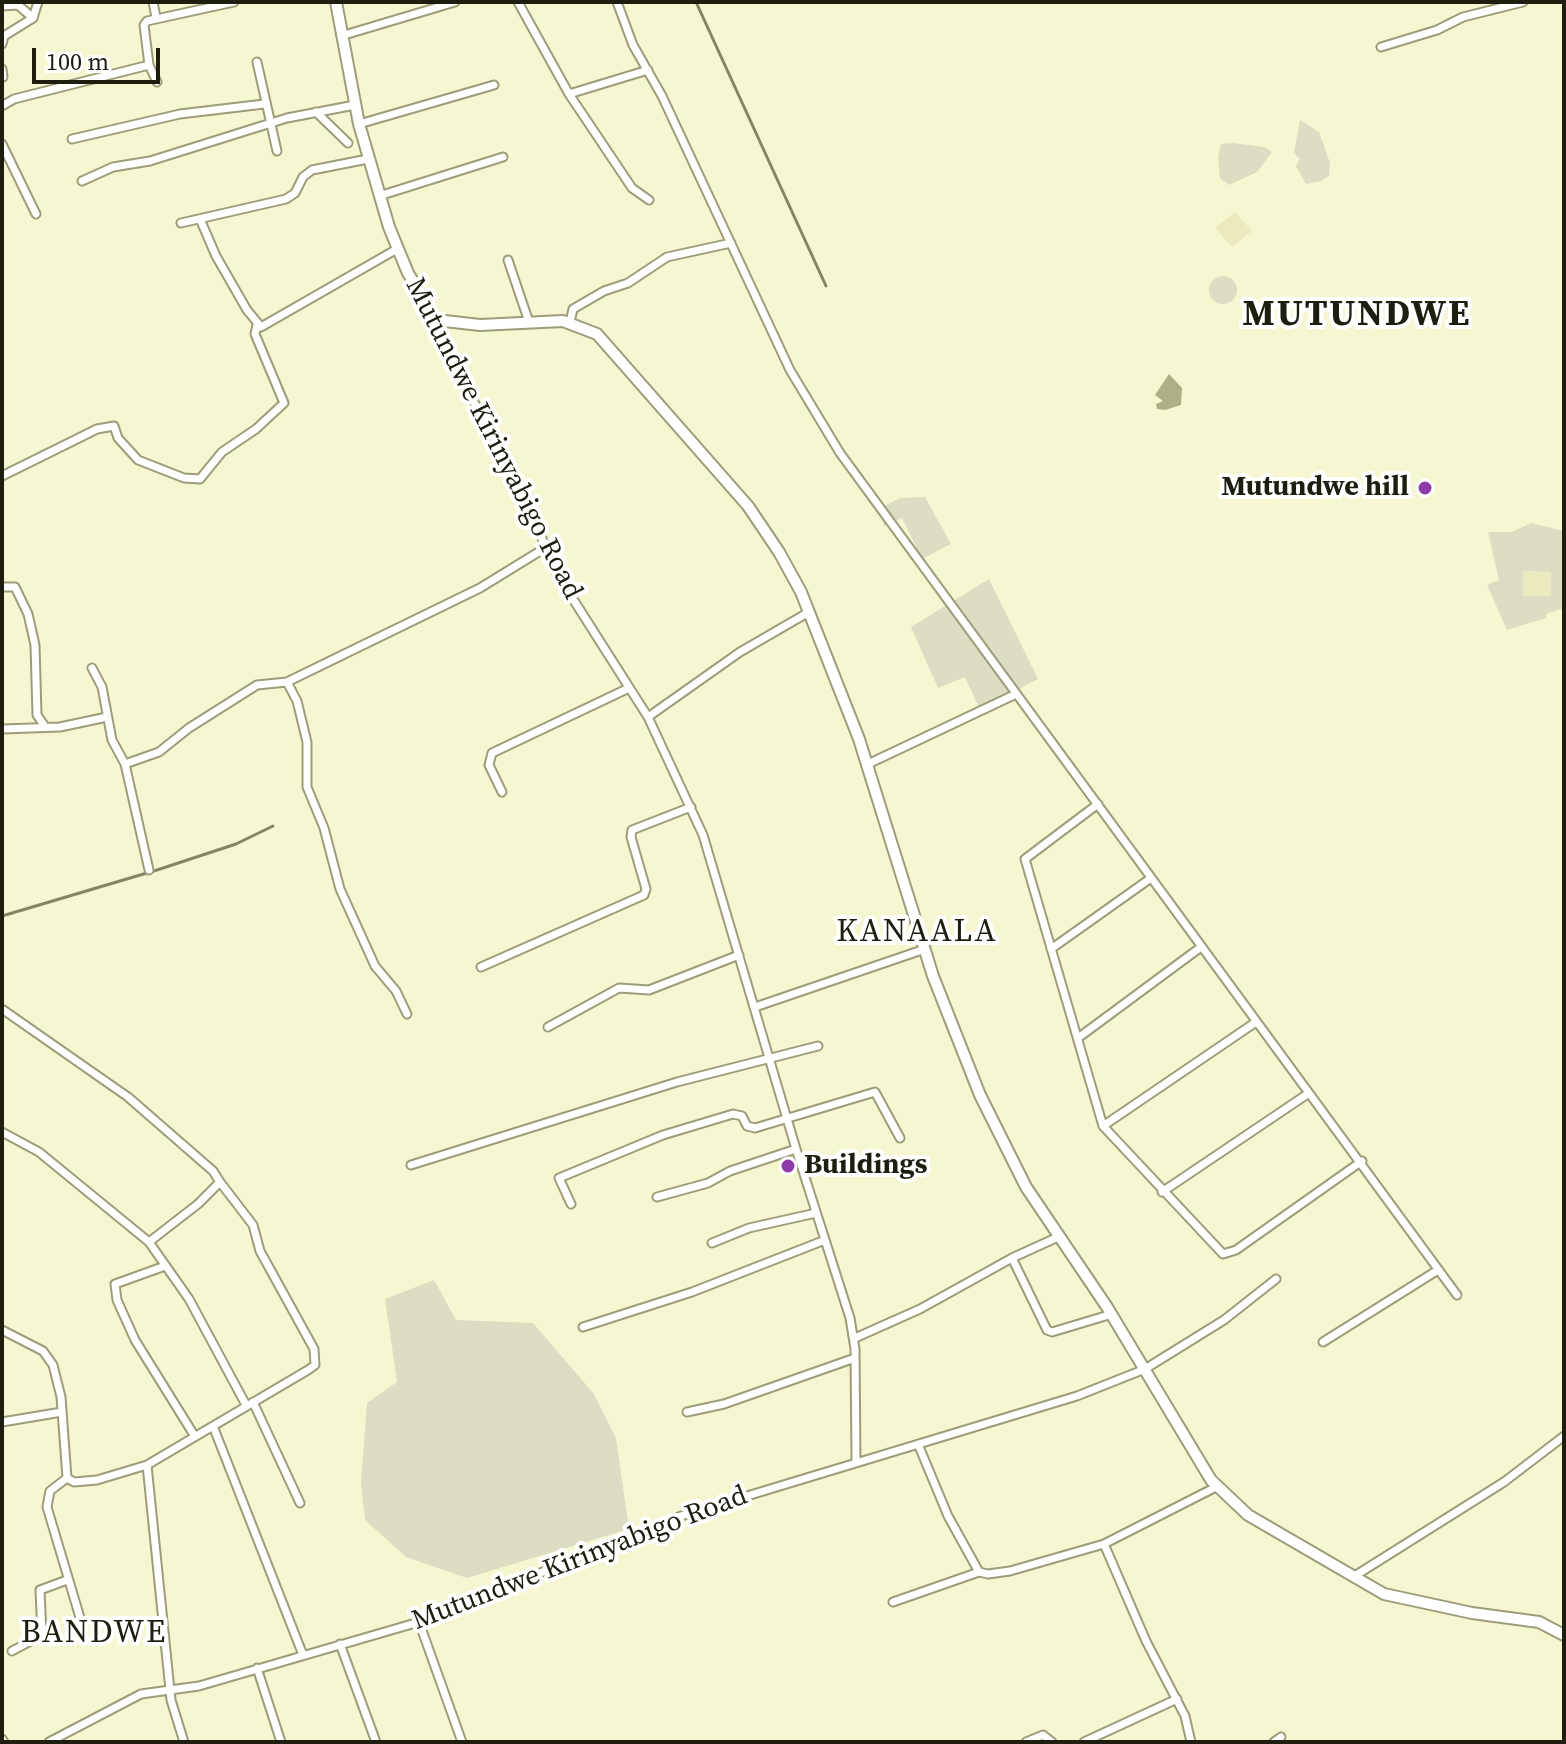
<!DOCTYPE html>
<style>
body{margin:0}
#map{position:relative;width:1566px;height:1744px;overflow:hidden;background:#f6f6d0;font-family:"Source Serif 4",serif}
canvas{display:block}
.frame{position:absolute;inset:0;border:4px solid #1e1e10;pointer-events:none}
.scale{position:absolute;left:32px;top:48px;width:128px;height:36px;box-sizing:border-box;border:4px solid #1e1e10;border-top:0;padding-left:10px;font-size:24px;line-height:28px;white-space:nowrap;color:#1e1e10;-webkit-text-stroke:6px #fff;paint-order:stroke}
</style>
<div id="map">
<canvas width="1566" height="1744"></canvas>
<div class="frame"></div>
<div class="scale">100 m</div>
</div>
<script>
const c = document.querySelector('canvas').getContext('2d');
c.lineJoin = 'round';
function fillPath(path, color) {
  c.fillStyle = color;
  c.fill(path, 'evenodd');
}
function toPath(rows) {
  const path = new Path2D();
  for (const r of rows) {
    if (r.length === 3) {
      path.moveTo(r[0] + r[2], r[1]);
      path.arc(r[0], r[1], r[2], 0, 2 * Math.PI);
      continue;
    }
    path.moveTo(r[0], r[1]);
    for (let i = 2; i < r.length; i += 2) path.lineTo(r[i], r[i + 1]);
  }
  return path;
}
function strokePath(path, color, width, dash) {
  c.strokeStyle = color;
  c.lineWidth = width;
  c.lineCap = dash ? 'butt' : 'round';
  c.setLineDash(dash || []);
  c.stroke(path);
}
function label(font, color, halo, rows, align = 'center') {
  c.font = font + ' "Source Serif 4",serif';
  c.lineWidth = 8;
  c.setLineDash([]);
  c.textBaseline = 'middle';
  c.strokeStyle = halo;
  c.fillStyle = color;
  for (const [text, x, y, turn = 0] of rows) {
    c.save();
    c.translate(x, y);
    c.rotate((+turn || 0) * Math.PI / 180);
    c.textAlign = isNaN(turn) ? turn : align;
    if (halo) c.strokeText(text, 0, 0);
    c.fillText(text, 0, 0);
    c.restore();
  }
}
fillPath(toPath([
 [1235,212,1252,231,1232,247,1215,228],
 [1523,571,1552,572,1551,597,1523,596]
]), '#ebeabe');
fillPath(toPath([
 [1300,120,1319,132,1330,163,1329,176,1321,181,1306,184,1296,166,1300,159,1294,153],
 [1233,143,1264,147,1272,152,1257,172,1229,185,1220,178,1218,157,1221,144],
 [1223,290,14],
 [925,497,951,544,922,559,902,518,884,526,879,509,900,498],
 [1531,523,1564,531,1564,608,1546,614,1546,618,1507,630,1487,585,1499,580,1488,532,1512,532],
 [1523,571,1551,572,1551,596,1523,596],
 [989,579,1038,679,980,710,965,677,938,688,911,627],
 [434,1280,456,1320,533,1323,594,1394,616,1438,629,1529,467,1578,406,1557,365,1520,361,1482,367,1403,397,1382,385,1299]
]), '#ddddc4');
fillPath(toPath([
 [1169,374,1182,388,1181,405,1165,410,1157,409,1156,404,1163,401,1155,395]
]), '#afaf87');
strokePath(toPath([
 [696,2,826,286],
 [2,916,157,870,236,844,273,826]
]), '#858565', 3);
const street = toPath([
 [153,2,156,17],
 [518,2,569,94,648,70],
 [617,2,633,45,662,96,790,370,840,453,1457,1295],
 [2,6,18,5,33,18],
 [341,36,455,2],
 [2,44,4,36,33,18,38,2],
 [1381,47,1437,30,1463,17,1523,2],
 [257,62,277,151],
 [149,65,157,82],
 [2,69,3,77],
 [569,94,632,188,649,200],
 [2,106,14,99,149,65,144,25,147,21,234,2],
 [316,112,348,143],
 [359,124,494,85],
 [72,139,180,114,264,104],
 [2,144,36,214],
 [82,181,113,167,150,161,287,118,355,105],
 [379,196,503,157],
 [200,219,216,256,247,310,261,327,397,249],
 [181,223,286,199,295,193,303,177,312,170,368,159],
 [508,260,529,322],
 [436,320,475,404,526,494,552,566,648,717,703,835,796,1149,850,1318,855,1349,856,1462],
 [570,322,573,309,604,291,628,283,667,257,731,243],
 [2,476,97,429,114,426,118,438,138,460,184,478,200,479,222,452,256,429,284,403,255,334,257,325],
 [2,587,15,587,28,614,35,645,37,715,44,725],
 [92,668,102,687,112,740,125,764,149,870],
 [648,717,740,652,809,612],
 [2,729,60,727,107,717],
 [125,764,159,752,189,728,257,685,287,682],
 [868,764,1016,694],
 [502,792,489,765,492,753,629,688],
 [1098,804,1025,859,1103,1126],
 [1051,949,1151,878],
 [481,967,644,895,646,889,631,837,632,830,691,807],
 [755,1007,925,949],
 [2,1009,128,1097,213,1171,220,1182,198,1204,149,1242],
 [407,1014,396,991,375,966,340,889,324,828,307,787,307,742,297,701,287,682,480,588,545,548],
 [1256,1022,1103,1126,1223,1254,1236,1250,1362,1161],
 [548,1027,619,988,649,990,739,955],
 [1078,1038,1201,947],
 [2,1132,39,1152,149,1242,189,1299,246,1405],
 [411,1165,677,1082,818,1046],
 [1162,1192,1309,1093],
 [657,1197,708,1183,730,1171,796,1149],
 [571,1204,559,1178,663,1135,733,1114,742,1116,747,1126,755,1128,875,1092,900,1138],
 [1058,1237,1012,1258,1047,1330,1052,1332,1112,1314],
 [712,1243,749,1228,816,1213],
 [165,1266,115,1284,117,1300,135,1340,194,1435],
 [583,1327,692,1292,825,1240],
 [2,1330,43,1351,53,1365,61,1397,67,1478,74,1482,97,1480,147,1465,308,1370,315,1365,314,1349,260,1251,253,1225,220,1182],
 [855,1338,920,1309,1012,1258],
 [1323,1342,1438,1270],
 [253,1402,300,1503],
 [687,1412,724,1404,855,1358],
 [2,1422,62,1412],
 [213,1426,303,1655],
 [918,1444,948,1516,979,1572,988,1574,1010,1571,1104,1544,1216,1487],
 [147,1465,171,1700,184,1742],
 [67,1478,50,1491,47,1507,81,1621],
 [1104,1544,1146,1641,1185,1716,1191,1742],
 [1353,1577,1504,1482,1564,1436],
 [893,1602,979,1572],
 [419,1622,462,1742],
 [340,1644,376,1742],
 [12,1651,42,1635,40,1590,67,1580],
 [257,1668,281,1742],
 [2,1739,4,1742],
 [49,1742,141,1694,199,1686,419,1622,681,1516,1077,1396,1145,1369,1224,1320,1276,1279],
 [1026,1742,1043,1735,1052,1742],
 [1084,1742,1177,1699],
 [1274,1742,1281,1737]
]);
const secondary = toPath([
 [336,2,359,124,389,227,408,273,436,320,480,325,563,321,597,334,748,506,779,552,801,592,859,739,933,976,980,1095,1026,1187,1107,1307,1211,1480,1248,1515,1384,1594,1472,1613,1539,1622,1564,1635]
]);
strokePath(street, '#9d9d7a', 11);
strokePath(secondary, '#9d9d7a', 14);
strokePath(street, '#fff', 7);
strokePath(secondary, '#fff', 10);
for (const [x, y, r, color] of [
 [1425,488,8,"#8e3aa8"],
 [788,1166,8,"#8e3aa8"]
]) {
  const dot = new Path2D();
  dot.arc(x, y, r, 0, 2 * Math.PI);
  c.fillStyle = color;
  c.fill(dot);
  strokePath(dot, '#fff', 3);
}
label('28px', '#1e1e10', '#fff', [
 ["Mutundwe Kirinyabigo Road",493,439,63],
 ["Mutundwe Kirinyabigo Road",580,1559,-21]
]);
label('bold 28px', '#1e1e10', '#fff', [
 ["Mutundwe hill",1409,488],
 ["Buildings",804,1166,"left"]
], 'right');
c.letterSpacing = '2px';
label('32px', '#1e1e10', '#fff', [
 ["KANAALA",917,933],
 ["BANDWE",94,1634]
]);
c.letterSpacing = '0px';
c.letterSpacing = '2px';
label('bold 36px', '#1e1e10', '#fff', [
 ["MUTUNDWE",1357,316]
]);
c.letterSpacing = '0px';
</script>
